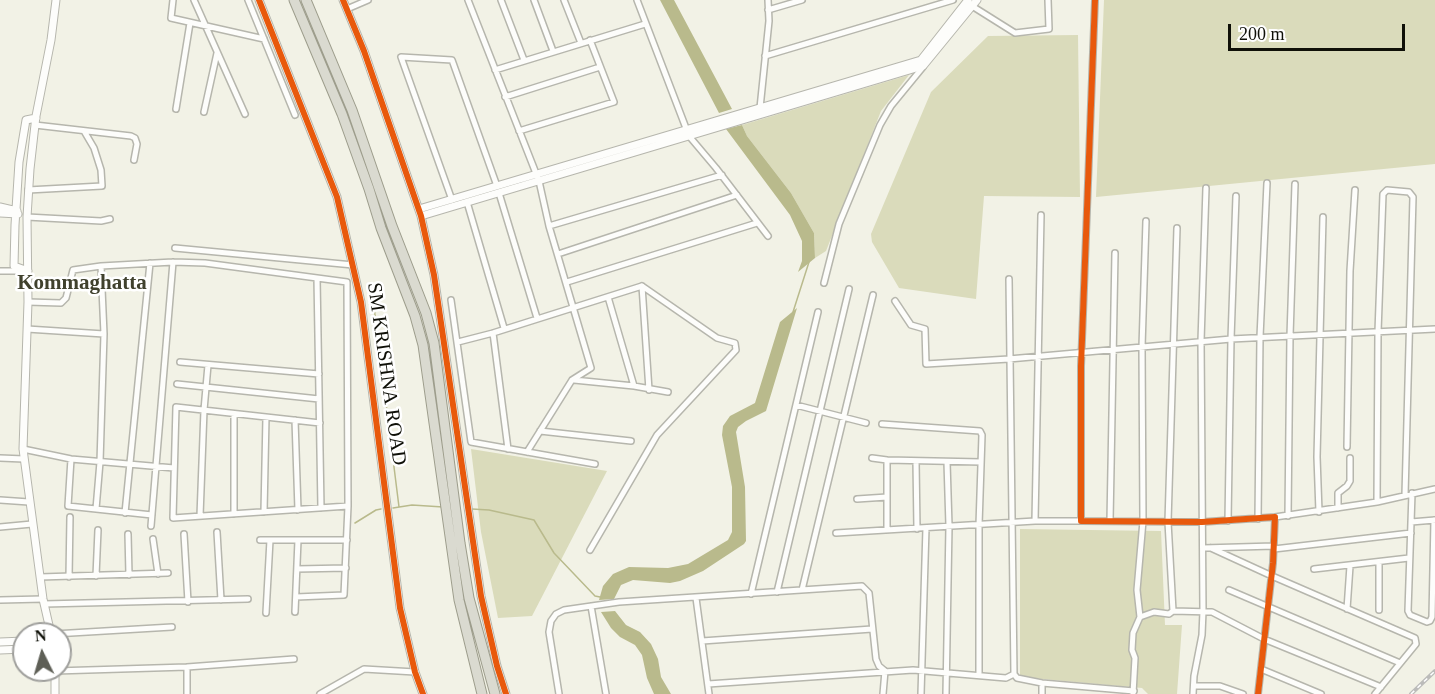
<!DOCTYPE html>
<style>
body{margin:0}
#map{position:relative;width:1435px;height:694px;overflow:hidden;background:#f2f2e6;font-family:Georgia,serif}
canvas{display:block}
.north{position:absolute;left:12px;top:622px;width:60px;height:60px;box-sizing:border-box;background:#fff;border:2px solid #9f9f9c;border-radius:50%;rotate:355deg;font-size:16px;font-weight:700;line-height:24px;text-align:center;color:#0f1008}
.north::after{content:'';display:block;margin:auto;width:21px;height:27px;background:#5e5f56;clip-path:polygon(50% 0,100% 100%,50% 72%,0 100%)}
.scale{position:absolute;left:1228px;top:24px;width:177px;height:27px;box-sizing:border-box;border:3px solid #0f1008;border-top:0;padding-left:8px;font-size:18px;line-height:21px;white-space:nowrap;color:#0f1008;-webkit-text-stroke:4px #fff;paint-order:stroke}
</style>
<div id="map">
<canvas width="1435" height="694"></canvas>
<div class="north">N</div>
<div class="scale">200 m</div>
</div>
<script>
const c = document.querySelector('canvas').getContext('2d');
c.lineJoin = 'round';
function fillPath(path, color) {
  c.fillStyle = color;
  c.fill(path, 'evenodd');
}
function toPath(rows) {
  const path = new Path2D();
  for (const r of rows) {
    path.moveTo(r[0], r[1]);
    for (let i = 2; i < r.length; i += 2) path.lineTo(r[i], r[i + 1]);
  }
  return path;
}
function strokePath(path, color, width, dash) {
  c.strokeStyle = color;
  c.lineWidth = width;
  c.lineCap = dash ? 'butt' : 'round';
  c.setLineDash(dash || []);
  c.stroke(path);
}
function label(font, color, halo, rows, align = 'center') {
  c.font = font + ' Georgia,serif';
  c.lineWidth = 5;
  c.setLineDash([]);
  c.textBaseline = 'middle';
  c.strokeStyle = halo;
  c.fillStyle = color;
  for (const [text, x, y, turn = 0] of rows) {
    c.save();
    c.translate(x, y);
    c.rotate((+turn || 0) * Math.PI / 180);
    c.textAlign = isNaN(turn) ? turn : align;
    if (halo) c.strokeText(text, 0, 0);
    c.fillText(text, 0, 0);
    c.restore();
  }
}
fillPath(toPath([
 [1104,0,1435,0,1435,164,1096,197],
 [1078,35,1080,197,984,196,976,299,899,288,872,242,871,234,931,92,988,36],
 [909,75,881,111,826,251,815,258,814,233,791,193,747,136,742,125],
 [471,449,607,471,532,616,498,618,481,532],
 [1020,529,1161,531,1165,625,1182,625,1177,694,1148,694,1142,688,1020,677]
]), '#dadbbb');
fillPath(toPath([
 [660,0,674,0,732,109,719,113],
 [742,125,747,136,791,193,814,233,815,258,798,272,802,261,802,241,790,215,726,129],
 [797,308,766,411,746,421,738,427,736,432,745,487,746,541,744,544,703,571,680,581,670,583,633,580,621,585,614,599,599,600,603,586,613,574,629,567,668,568,688,564,728,540,732,532,732,487,722,435,723,426,730,416,755,403,780,322],
 [615,611,626,625,640,632,651,644,658,659,661,677,671,694,654,694,647,678,642,655,635,645,620,637,611,628,601,612]
]), '#b9ba8c');
strokePath(toPath([
 [372,291,399,507],
 [793,312,809,262],
 [393,508,412,505,443,507],
 [472,509,489,510,534,520,554,553,595,596,600,597],
 [355,523,376,510,381,509]
]), '#b9ba8c', 1.5);
const minor = toPath([
 [173,0,171,18,264,39],
 [194,0,245,114],
 [248,0,295,115],
 [468,0,539,181,549,226,591,368,572,380,527,452],
 [501,0,524,60],
 [534,0,553,51],
 [564,0,581,43],
 [637,0,689,136,716,168,768,236],
 [1095,0,1081,366,1081,521,1202,522,1275,517,1273,563,1258,694],
 [972,6,1015,33,1049,29,1048,0],
 [347,9,368,0],
 [768,10,802,0],
 [765,56,953,0],
 [495,70,645,24],
 [505,97,600,67],
 [760,108,769,21,768,0],
 [176,109,190,23],
 [204,112,217,53],
 [35,125,131,136,135,138,137,144,134,160],
 [519,131,614,102,590,40],
 [28,190,102,186,101,170,94,148,84,131],
 [499,193,537,318],
 [452,200,401,57,452,60,497,186],
 [467,202,504,328],
 [27,217,101,221,110,219],
 [549,226,722,175],
 [175,248,353,265],
 [558,254,737,195],
 [0,271,24,271],
 [317,278,321,508],
 [1009,279,1014,674],
 [567,282,757,223],
 [824,283,839,224,880,125,891,106,923,67],
 [642,286,649,390],
 [608,297,634,386],
 [451,300,471,442,595,464],
 [895,301,911,325,925,329,926,364,1009,359,1231,339,1435,329],
 [28,302,61,303,66,298,73,270,101,266,173,262,205,263,347,282,348,506,344,595,296,597],
 [27,329,104,334],
 [493,333,508,449],
 [458,342,493,333,642,286],
 [180,362,319,374],
 [574,380,634,386,668,392],
 [177,384,319,399],
 [796,405,866,423],
 [234,414,234,514],
 [295,420,298,510],
 [320,423,176,407,173,518,348,506],
 [882,424,980,431,982,435,979,525,979,675],
 [540,431,631,441],
 [1347,447,1350,271,1355,190],
 [23,449,71,459,174,468],
 [0,458,24,459],
 [872,458,887,460],
 [71,459,68,506,152,515],
 [916,461,917,529],
 [1412,493,1408,611,1410,615,1427,622,1430,621,1432,617,1434,520],
 [857,499,887,497],
 [0,500,29,502],
 [1377,502,1378,332,1383,194,1387,190,1409,192,1413,197,1405,495],
 [1338,508,1338,493,1347,486,1350,481,1350,458],
 [96,509,100,462,104,334,101,266],
 [264,512,266,417],
 [1319,512,1317,457,1323,217],
 [125,513,150,263],
 [200,516,204,410,208,365],
 [1288,516,1290,336,1295,184],
 [1275,517,1377,502,1435,489],
 [1258,519,1260,337,1267,183],
 [1035,521,1041,215],
 [1110,521,1115,253],
 [1228,521,1231,339,1236,196],
 [1411,522,1435,520],
 [151,526,173,262],
 [0,527,32,524],
 [887,530,887,460,981,462],
 [217,532,221,600],
 [836,533,1035,521,1081,521],
 [128,534,129,575],
 [184,534,188,602],
 [153,539,158,574],
 [260,540,347,540],
 [1203,548,1274,546],
 [1211,548,1272,576,1415,638,1416,644,1375,694],
 [1274,549,1411,533],
 [590,550,657,435,736,350,735,343,717,338,642,286],
 [1379,563,1379,610],
 [297,569,346,568],
 [1314,569,1409,558],
 [96,576,98,530],
 [40,577,168,573],
 [69,577,70,517],
 [802,590,873,295],
 [1229,590,1400,663],
 [777,592,849,289],
 [751,594,818,312],
 [696,598,709,694],
 [0,600,43,599],
 [44,604,248,599],
 [591,606,606,694],
 [1347,609,1350,566],
 [1173,611,1168,522,1177,228],
 [295,612,298,540],
 [266,613,270,540],
 [1140,617,1154,612,1169,614,1173,611,1212,612,1264,639,1381,687],
 [54,634,172,627],
 [702,641,872,629],
 [1261,669,1321,694],
 [55,671,187,667],
 [708,684,913,670,1006,678,1014,674,1017,678,1042,683,1134,691],
 [1194,686,1220,686,1243,694],
 [187,694,187,667,294,659],
 [320,694,364,669,415,672],
 [559,694,549,632,551,621,556,614,564,610,619,602,862,586,869,593,876,659,879,666,885,671,883,694],
 [921,694,926,528],
 [946,694,949,526,947,462],
 [1042,694,1042,683],
 [1133,694,1135,658,1132,650,1133,633,1140,617,1137,590,1143,521,1142,347,1146,221],
 [1193,694,1194,676,1202,635,1203,611,1201,341,1206,188]
]);
const tertiary = toPath([
 [259,0,337,197,361,302,400,608,415,672,423,694],
 [343,0,364,51,421,216,434,275,481,596,497,666,506,694],
 [0,207,17,211],
 [419,209,921,60,968,0],
 [0,213,18,214],
 [421,216,923,66,977,0],
 [28,271,14,266,15,225,19,162,26,120,36,118],
 [51,634,43,599,23,449,28,302,27,217,30,169,36,116,51,40,56,0],
 [0,642,24,641],
 [0,650,24,649],
 [55,670,55,694]
]);
const trunk = toPath([
 [294,0,342,114,369,189,381,228,415,316,423,345,459,600,482,694],
 [306,0,352,110,392,226,426,313,434,343,460,543,469,598,495,694]
]);
strokePath(minor, '#b6b6ad', 8);
strokePath(tertiary, '#b6b6ad', 9);
strokePath(trunk, '#9d9d8c', 11);
strokePath(minor, '#fdfdfb', 5);
strokePath(tertiary, '#fdfdfb', 7);
strokePath(trunk, '#dadad0', 9);
const rail = toPath([
 [1411,694,1435,671]
]);
strokePath(rail, '#bcbcba', 4);
strokePath(rail, '#fff', 1.5, [4.5]);
strokePath(toPath([
 [259,0,337,197,361,302,400,608,415,672,423,694],
 [343,0,364,51,421,216,434,275,481,596,497,666,506,694],
 [1095,0,1081,366,1081,521,1202,522,1275,517,1273,563,1258,694]
]), '#e8590c', 6);
label('20px', '#0f1008', '#fff', [
 ["SM KRISHNA ROAD",386,374,82]
]);
label('bold 21px', '#40412d', '#fff', [
 ["Kommaghatta",82,284]
]);
</script>
